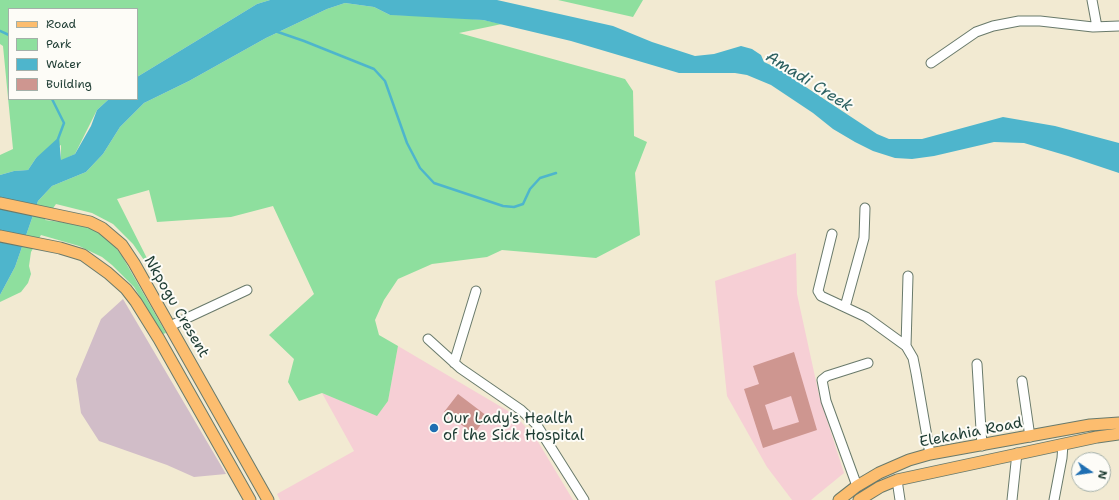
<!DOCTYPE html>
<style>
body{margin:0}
#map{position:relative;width:1119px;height:500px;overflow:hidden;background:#f2ead2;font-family:"Shantell Sans",sans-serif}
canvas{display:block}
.legend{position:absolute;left:8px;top:8px;width:130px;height:92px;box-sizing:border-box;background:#fdfcf7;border:1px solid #a4b0a9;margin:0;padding:5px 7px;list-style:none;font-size:12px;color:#1f3d34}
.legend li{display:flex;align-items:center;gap:8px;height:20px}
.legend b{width:20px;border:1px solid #a4b0a9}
.north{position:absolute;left:1071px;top:452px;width:40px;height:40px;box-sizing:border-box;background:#fdfcf7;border:1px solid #a4b0a9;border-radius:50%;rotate:103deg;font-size:11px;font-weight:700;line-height:16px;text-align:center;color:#1f3d34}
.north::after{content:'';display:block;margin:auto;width:14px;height:18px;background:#1f6fb2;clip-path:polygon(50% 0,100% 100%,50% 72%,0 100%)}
</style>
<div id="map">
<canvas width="1119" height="500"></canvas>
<ul class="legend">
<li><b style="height:5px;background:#fcbd6f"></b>Road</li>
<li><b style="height:11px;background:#8edf9e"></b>Park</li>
<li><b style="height:11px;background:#4eb5cc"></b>Water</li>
<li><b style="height:11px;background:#ce9690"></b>Building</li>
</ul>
<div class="north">N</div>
</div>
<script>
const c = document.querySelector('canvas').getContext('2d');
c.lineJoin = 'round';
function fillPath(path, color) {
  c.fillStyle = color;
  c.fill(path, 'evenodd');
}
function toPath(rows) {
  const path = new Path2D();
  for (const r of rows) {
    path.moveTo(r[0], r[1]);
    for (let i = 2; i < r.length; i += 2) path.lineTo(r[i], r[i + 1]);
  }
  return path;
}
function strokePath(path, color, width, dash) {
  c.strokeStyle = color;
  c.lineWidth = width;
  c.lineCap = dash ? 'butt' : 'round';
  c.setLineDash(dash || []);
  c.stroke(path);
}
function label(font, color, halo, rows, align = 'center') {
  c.font = font + ' "Shantell Sans",sans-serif';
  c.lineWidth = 4;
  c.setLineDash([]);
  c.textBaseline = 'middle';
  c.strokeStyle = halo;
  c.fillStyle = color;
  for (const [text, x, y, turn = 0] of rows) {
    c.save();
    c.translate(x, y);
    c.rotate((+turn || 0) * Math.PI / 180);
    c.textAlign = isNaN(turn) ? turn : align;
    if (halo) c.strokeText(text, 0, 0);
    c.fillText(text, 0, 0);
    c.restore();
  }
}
fillPath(toPath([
 [796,253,797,294,819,395,844,473,811,500,792,500,767,467,727,396,715,281],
 [398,346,515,415,537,440,573,500,280,500,277,494,354,451,322,393,377,415,388,401]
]), '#f6cfd5');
fillPath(toPath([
 [123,299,226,474,194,477,167,465,99,441,81,413,76,379,101,319]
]), '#d1bdc8');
fillPath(toPath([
 [0,0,270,0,257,4,137,77,137,9,9,9,9,99,109,99,97,110,75,154,61,161,61,145,36,158,28,170,14,171,0,175,0,155,13,149,3,46,0,44],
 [558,0,643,0,633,17],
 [345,3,374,7,390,15,440,16,483,20,502,24,459,33,625,79,633,91,634,136,647,142,635,173,640,235,596,258,502,250,487,257,432,264,398,279,384,300,375,320,379,335,398,346,388,401,377,416,322,393,299,401,288,382,294,359,269,335,314,294,273,206,231,217,157,222,149,190,117,199,159,282,133,244,113,224,92,213,56,204,45,220,83,225,95,230,114,245,122,256,166,333,163,334,134,287,112,265,102,257,79,246,41,235,31,252,29,266,31,274,28,283,21,292,0,302,0,295,15,267,38,201,52,186,86,172,103,154,120,127,144,103,189,81,266,38,327,9]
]), '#8edf9e');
fillPath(toPath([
 [270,0,497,0,613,26,652,42,695,56,714,54,741,46,752,49,761,55,764,62,777,68,877,134,889,139,922,139,1003,117,1055,126,1119,143,1119,173,1068,156,1024,143,994,142,934,156,912,159,895,158,873,151,855,142,833,129,813,113,771,85,747,75,735,73,679,73,571,41,483,20,390,15,374,7,345,3,327,9,266,38,189,81,144,103,120,127,103,154,86,172,52,186,38,201,15,267,0,295,0,175,14,171,28,170,36,158,59,137,61,160,75,154,91,126,97,110,109,99,137,99,137,77,257,4]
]), '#4eb5cc');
strokePath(toPath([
 [0,31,9,35],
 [275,31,304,41,374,69,385,81,407,143,420,168,434,183,503,206,514,207,523,204,530,189,540,178,556,173],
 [52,99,64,123,58,139]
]), '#4eb5cc', 2.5);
fillPath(toPath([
 [794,352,817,430,763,448,744,389,759,384,753,366],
 [791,396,799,422,773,430,765,405],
 [458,394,487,416,474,434,444,412]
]), '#ce9690');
const minor = toPath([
 [1092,0,1097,27],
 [931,63,976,32,993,26,1019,21,1040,21,1093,27,1119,26],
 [832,234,818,291,821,296,866,317,906,346,913,358,916,373,930,454],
 [845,307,864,238,865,208],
 [170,326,247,290],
 [428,339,460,368,521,410,536,424,584,500],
 [906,346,908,276],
 [454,363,476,291],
 [977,364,982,446],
 [1022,381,1030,437],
 [897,480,900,500],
 [857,486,826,401,822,380,827,376,868,363],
 [1012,500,1017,453],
 [1054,500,1062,458,1063,444]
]);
const major = toPath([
 [0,203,90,222,102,228,122,245,134,263,268,500],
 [0,236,60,248,83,255,108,273,126,289,136,302,159,339,250,500],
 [839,500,857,486,879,473,909,460,930,454,1090,425,1119,423],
 [859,500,880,487,897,480,1097,437,1119,434]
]);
strokePath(minor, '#697a6b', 11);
strokePath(major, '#697a6b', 13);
strokePath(minor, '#fff', 9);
strokePath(major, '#fcbd6f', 11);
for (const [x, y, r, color] of [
 [434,428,5,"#1f6fb2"]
]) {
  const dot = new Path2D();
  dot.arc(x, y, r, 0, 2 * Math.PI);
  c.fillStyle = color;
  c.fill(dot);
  strokePath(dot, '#fdfcf7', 1.5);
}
label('15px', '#1f3d34', '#fdfcf7', [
 ["Nkpogu Cresent",176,307,60],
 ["Elekahia Road",971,433,-11]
]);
label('15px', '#1f3d34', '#fdfcf7', [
 ["Our Lady's Health",443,419],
 ["of the Sick Hospital",443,436]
], 'left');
label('italic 16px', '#2d6162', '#fdfcf7', [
 ["Amadi Creek",809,82,32]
]);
</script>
